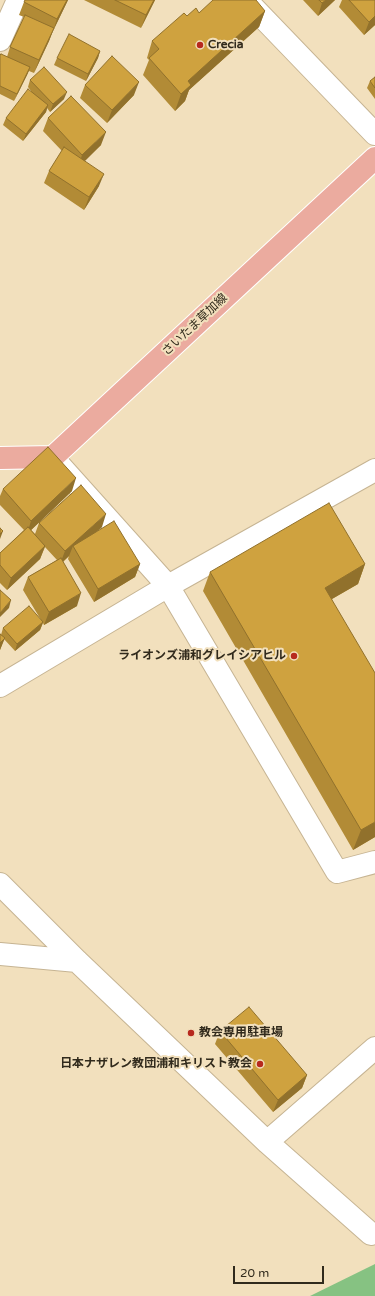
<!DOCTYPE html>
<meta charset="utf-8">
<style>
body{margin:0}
#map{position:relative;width:375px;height:1296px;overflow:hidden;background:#f2e0bd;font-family:"Varela Round",sans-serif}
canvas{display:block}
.scale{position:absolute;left:233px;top:1266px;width:91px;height:18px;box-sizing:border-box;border:2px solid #312a1c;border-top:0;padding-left:5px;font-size:12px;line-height:14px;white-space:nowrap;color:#312a1c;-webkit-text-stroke:3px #f2e0bd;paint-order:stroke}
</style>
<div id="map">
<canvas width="375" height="1296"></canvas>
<div class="scale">20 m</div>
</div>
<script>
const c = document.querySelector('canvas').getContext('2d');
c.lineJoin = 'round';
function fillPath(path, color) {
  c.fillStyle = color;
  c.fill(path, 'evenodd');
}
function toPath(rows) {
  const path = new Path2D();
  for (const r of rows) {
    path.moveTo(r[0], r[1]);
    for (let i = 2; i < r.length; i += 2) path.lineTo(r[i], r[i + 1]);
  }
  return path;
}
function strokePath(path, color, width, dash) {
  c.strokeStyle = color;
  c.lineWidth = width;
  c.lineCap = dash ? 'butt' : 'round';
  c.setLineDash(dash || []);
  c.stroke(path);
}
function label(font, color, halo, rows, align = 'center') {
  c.font = font + ' "Varela Round","Noto Sans JP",sans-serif';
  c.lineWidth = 4;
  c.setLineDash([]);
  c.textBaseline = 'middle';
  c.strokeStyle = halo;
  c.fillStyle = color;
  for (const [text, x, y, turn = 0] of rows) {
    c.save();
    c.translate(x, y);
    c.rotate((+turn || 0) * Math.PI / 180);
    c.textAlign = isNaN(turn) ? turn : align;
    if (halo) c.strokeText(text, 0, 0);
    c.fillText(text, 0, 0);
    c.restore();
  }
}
fillPath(toPath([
 [375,1264,375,1296,310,1296]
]), '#86c282');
const minor = toPath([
 [246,0,375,134],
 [0,40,18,0],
 [55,460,168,586,337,872,375,862],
 [0,686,168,586,375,470],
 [0,884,77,961,267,1142,371,1234],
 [0,954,77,961],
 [267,1142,375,1048]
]);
const major = toPath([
 [0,458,53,457,375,158]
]);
strokePath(minor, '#c6b493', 24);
strokePath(major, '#fff', 24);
strokePath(minor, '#fff', 22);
strokePath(major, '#ebab9f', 22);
fillPath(toPath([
 [68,0,53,31,49,41,34,73,29,71,14,101,0,94,0,55,7,57,10,47,24,17,19,15,24,2],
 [84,0,155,0,141,28],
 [303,0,335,0,318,16],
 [342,0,375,0,375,25,364,35,339,7],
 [265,11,259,27,189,90,185,101,175,111,143,75,149,60,147,58,152,41,187,16,199,13],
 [100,51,98,58,86,81,54,65,57,58],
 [375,77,375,99,367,88,370,81],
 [30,80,64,99,50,112,47,108,46,112,23,141,3,125,6,118,31,91,28,87],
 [85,85,134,95,107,123,80,98],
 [48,118,101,145,84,161,99,186,84,210,44,183,49,171,62,151,43,131],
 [3,489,72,491,31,530,35,534,39,523,102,527,96,532,140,564,135,577,94,602,68,559,69,556,63,562,77,606,44,625,43,623,40,630,15,651,4,639,0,650,0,634,1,635,3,628,41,620,23,590,28,577,57,560,45,547,40,559,7,590,0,583,0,553,24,530,0,505,0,496],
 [365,564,358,584,332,599,375,837,353,850,203,591,210,572],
 [220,1031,307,1075,302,1088,273,1112,215,1044]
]), '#b28b36');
fillPath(toPath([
 [67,0,68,0,53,31,57,19],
 [154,0,155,0,141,28,146,15],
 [326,0,335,0,318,16,322,3],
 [265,11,259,27,189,90,185,101,175,111,181,94,188,81],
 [375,16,375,25,364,35,369,22],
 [54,28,49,41,34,73,39,60],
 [100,51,98,58,86,81,88,74],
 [30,67,27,75,14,101,17,94],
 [139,82,134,95,107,123,112,110],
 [67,92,64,99,50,112,53,104],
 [48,105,46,112,23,141,26,134],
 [106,132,101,145,78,168,82,155],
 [104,174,99,186,84,210,89,197],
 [76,478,72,491,27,534,31,521],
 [106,514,102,527,76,550,73,546,69,556,60,564,65,551],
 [3,531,0,539,0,534],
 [45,546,40,559,7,590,11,578],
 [140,564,135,577,94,602,98,589],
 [365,564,358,584,318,607,325,588],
 [81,593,77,606,44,625,49,612],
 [11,600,9,608,0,617,0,613],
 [43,622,40,630,15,651,17,644],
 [5,638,0,650,0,643],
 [375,822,375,837,353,850,361,830],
 [307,1075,302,1088,273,1112,278,1100]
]), '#91712c');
const building = toPath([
 [25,0,67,0,57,19,24,2,25,0],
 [115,0,154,0,146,15,115,0],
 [213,0,256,0,265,11,188,81,191,85,181,94,149,58,159,49,152,41,184,13,187,16,196,8,199,13,213,0],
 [319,0,326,0,322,3,319,0],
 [349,0,375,0,375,16,369,22,349,0],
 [25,15,54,28,39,60,10,47,25,15],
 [69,34,100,51,88,74,57,58,69,34],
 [1,54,30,67,17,94,0,86,0,55,1,54],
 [112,56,139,82,112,110,85,85,112,56],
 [44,67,67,92,53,104,30,80,44,67],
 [375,77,375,88,370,81,375,77],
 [28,89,48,105,26,134,6,118,28,89],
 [71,96,106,132,82,155,48,118,71,96],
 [64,147,104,174,89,197,49,171,64,147],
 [48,447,76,478,31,521,3,489,48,447],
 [81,485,106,514,65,551,39,523,81,485],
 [329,503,365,564,325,588,375,673,375,822,361,830,210,572,329,503],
 [114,521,140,564,98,589,73,546,114,521],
 [28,527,45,546,11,578,0,565,0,553,28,527],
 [0,528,3,531,0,534,0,528],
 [61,558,81,593,49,612,28,577,61,558],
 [0,590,11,600,0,613,0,590],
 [29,606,43,622,17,644,3,628,29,606],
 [0,634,5,638,0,643,0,634],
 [249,1007,307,1075,278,1100,220,1031,249,1007]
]);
fillPath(building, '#cfa23f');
strokePath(building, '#91712c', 1);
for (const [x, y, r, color] of [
 [200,45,4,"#b7291e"],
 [294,656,4,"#b7291e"],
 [191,1033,4,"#b7291e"],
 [260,1064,4,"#b7291e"]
]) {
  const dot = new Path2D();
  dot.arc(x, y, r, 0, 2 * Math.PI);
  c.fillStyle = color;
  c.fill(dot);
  strokePath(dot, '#f2e0bd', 1.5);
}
label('bold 12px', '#312a1c', '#f2e0bd', [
 ["Crecia",208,45],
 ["ライオンズ浦和グレイシアヒル",286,656,"right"],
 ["教会専用駐車場",199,1033],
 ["日本ナザレン教団浦和キリスト教会",252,1064,"right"]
], 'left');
label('12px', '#312a1c', '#f2e0bd', [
 ["さいたま草加線",195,325,-43]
]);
</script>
